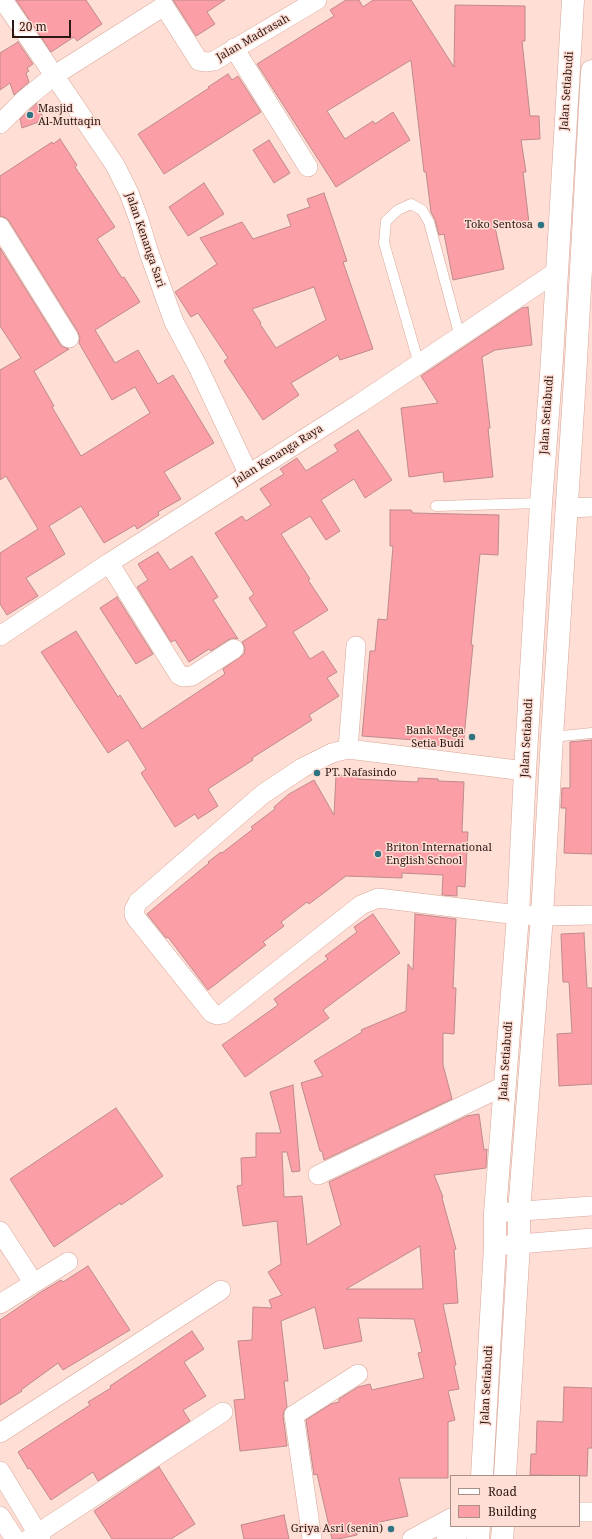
<!DOCTYPE html>
<style>
body{margin:0}
#map{position:relative;width:592px;height:1539px;overflow:hidden;background:#feded5;font-family:"Noto Serif",serif}
canvas{display:block}
.legend{position:absolute;left:450px;top:1475px;width:130px;height:52px;box-sizing:border-box;background:#feded5;border:1px solid #aa8f87;margin:0;padding:5px 7px;list-style:none;font-size:12px;color:#2b1813}
.legend li{display:flex;align-items:center;gap:8px;height:20px}
.legend b{width:20px;border:1px solid #aa8f87}
.scale{position:absolute;left:12px;top:20px;width:59px;height:18px;box-sizing:border-box;border:2px solid #2b1813;border-top:0;padding-left:5px;font-size:12px;line-height:14px;white-space:nowrap;color:#2b1813;-webkit-text-stroke:3px #feded5;paint-order:stroke}
</style>
<div id="map">
<canvas width="592" height="1539"></canvas>
<ul class="legend">
<li><b style="height:5px;background:#fff"></b>Road</li>
<li><b style="height:11px;background:#fb9ea5"></b>Building</li>
</ul>
<div class="scale">20 m</div>
</div>
<script>
const c = document.querySelector('canvas').getContext('2d');
c.lineJoin = 'round';
function fillPath(path, color) {
  c.fillStyle = color;
  c.fill(path, 'evenodd');
}
function toPath(rows) {
  const path = new Path2D();
  for (const r of rows) {
    path.moveTo(r[0], r[1]);
    for (let i = 2; i < r.length; i += 2) path.lineTo(r[i], r[i + 1]);
  }
  return path;
}
function strokePath(path, color, width, dash) {
  c.strokeStyle = color;
  c.lineWidth = width;
  c.lineCap = dash ? 'butt' : 'round';
  c.setLineDash(dash || []);
  c.stroke(path);
}
function label(font, color, halo, rows, align = 'center') {
  c.font = font + ' "Noto Serif",serif';
  c.lineWidth = 3;
  c.setLineDash([]);
  c.textBaseline = 'middle';
  c.strokeStyle = halo;
  c.fillStyle = color;
  for (const [text, x, y, turn = 0] of rows) {
    c.save();
    c.translate(x, y);
    c.rotate((+turn || 0) * Math.PI / 180);
    c.textAlign = isNaN(turn) ? turn : align;
    if (halo) c.strokeText(text, 0, 0);
    c.fillText(text, 0, 0);
    c.restore();
  }
}
const building = toPath([
 [16,0,86,0,102,24,77,41,74,37,51,52,16,0],
 [173,0,225,0,207,12,215,24,196,36,173,0],
 [346,0,359,0,363,7,373,0,411,0,454,67,455,5,525,6,525,41,522,41,530,116,539,116,540,139,521,140,526,172,523,172,529,223,495,227,504,269,453,280,444,234,439,235,435,220,431,212,426,172,424,172,411,60,327,111,345,139,373,121,375,124,393,112,410,140,336,187,257,64,334,16,330,10,346,0],
 [18,42,33,64,27,68,29,71,26,73,29,82,14,95,10,83,0,90,0,53,18,42],
 [228,74,232,80,238,76,261,112,164,174,138,134,209,88,208,87,228,74],
 [37,103,44,120,22,128,20,119,37,103],
 [60,139,77,165,75,167,115,227,97,239,122,278,124,277,140,302,95,330,115,363,138,350,158,384,173,375,214,443,164,472,181,499,158,512,159,515,137,529,135,525,104,543,81,506,49,526,65,554,26,578,38,596,7,615,0,604,0,553,38,529,6,476,0,480,0,370,21,358,0,326,0,248,60,344,63,347,69,349,34,371,54,406,52,407,81,456,150,413,135,387,112,400,79,343,80,338,78,332,9,221,6,218,0,216,0,176,52,142,53,144,60,139],
 [269,140,290,173,274,183,253,150,269,140],
 [204,183,224,214,188,236,169,207,204,183],
 [324,193,347,261,343,262,373,349,340,360,338,355,291,383,299,395,263,420,224,361,228,358,198,313,191,317,175,292,217,264,200,238,242,222,253,239,291,226,287,215,310,207,307,199,324,193],
 [314,287,326,320,276,348,260,324,261,323,252,309,314,287],
 [528,307,532,345,495,350,482,357,490,428,488,428,493,477,444,482,443,472,409,477,401,408,438,403,421,376,522,308,528,307],
 [358,430,392,480,365,498,354,479,321,500,340,531,326,540,310,516,281,534,310,579,308,580,328,610,293,632,310,659,323,651,337,672,327,678,339,696,309,715,312,720,252,758,253,760,208,789,218,806,198,819,195,814,175,827,141,773,146,769,128,740,108,753,41,652,76,631,118,697,120,695,142,729,225,674,223,669,244,654,245,648,242,642,267,626,249,598,254,594,215,533,242,516,246,521,271,505,260,489,284,474,280,469,297,458,306,471,338,451,334,445,358,430],
 [390,510,411,510,413,513,499,515,498,555,480,554,471,645,473,645,463,748,414,744,415,740,362,736,370,651,375,651,378,619,387,620,393,546,390,546,390,510],
 [158,552,170,570,192,556,218,597,213,600,238,639,233,638,228,640,211,651,209,649,189,662,175,640,171,642,137,587,148,580,138,564,158,552],
 [117,597,153,654,136,664,100,608,117,597],
 [592,740,592,854,564,853,566,808,561,808,562,788,570,788,570,742,592,740],
 [336,775,358,776,358,779,418,782,418,778,438,779,438,781,464,782,462,832,468,832,465,887,457,886,457,896,442,895,443,875,402,873,402,878,346,876,309,904,307,902,281,922,284,926,263,942,266,945,208,990,168,937,166,938,147,914,209,863,208,862,221,852,222,853,253,829,251,827,275,809,274,807,289,794,314,780,334,815,336,775],
 [373,914,400,953,323,1010,329,1018,245,1077,222,1045,278,1005,274,999,328,959,325,956,357,932,354,927,373,914],
 [415,914,456,919,453,988,456,988,454,1034,443,1033,443,1065,452,1099,324,1160,322,1151,320,1151,301,1083,323,1076,314,1061,362,1032,361,1030,406,1011,408,964,413,970,415,914],
 [584,933,587,988,592,988,592,1084,559,1086,557,1034,572,1033,569,982,563,982,561,934,584,933],
 [293,1085,300,1171,292,1172,287,1152,282,1152,284,1197,302,1196,307,1245,341,1225,329,1182,467,1116,479,1114,484,1150,487,1149,486,1168,434,1175,443,1197,442,1198,456,1249,454,1250,458,1303,443,1304,456,1365,454,1366,459,1389,448,1391,455,1420,448,1422,448,1478,399,1478,408,1516,380,1522,380,1524,356,1530,357,1535,338,1539,332,1539,317,1474,314,1475,306,1420,331,1404,339,1402,339,1399,358,1387,370,1384,372,1390,424,1378,418,1353,422,1352,414,1319,358,1318,362,1341,324,1349,315,1307,281,1321,288,1381,284,1381,287,1407,284,1411,283,1416,287,1446,240,1451,234,1400,245,1399,238,1341,252,1340,253,1307,272,1308,269,1300,282,1295,268,1272,281,1264,277,1221,243,1226,237,1186,242,1185,241,1158,256,1157,256,1133,281,1133,270,1092,293,1085],
 [420,1246,423,1289,346,1289,420,1246],
 [116,1108,163,1176,121,1205,120,1203,54,1247,10,1179,116,1108],
 [88,1266,130,1330,63,1370,58,1363,21,1390,22,1391,0,1405,0,1320,41,1292,61,1280,63,1282,88,1266],
 [192,1331,204,1349,184,1362,206,1396,183,1410,190,1421,98,1481,93,1472,51,1500,30,1468,28,1469,18,1452,90,1405,88,1402,111,1388,110,1386,131,1372,192,1331],
 [564,1387,592,1388,592,1448,588,1448,587,1476,530,1475,531,1454,536,1454,537,1421,563,1422,564,1387],
 [159,1467,195,1524,171,1539,112,1539,94,1511,159,1467],
 [284,1515,289,1539,244,1539,241,1525,284,1515]
]);
fillPath(building, '#fb9ea5');
strokePath(building, '#be8a8d', 1);
const service = toPath([
 [419,364,384,243,386,221,398,210,411,204,422,210,429,222,460,337],
 [436,506,541,503],
 [552,737,592,733]
]);
const minor = toPath([
 [3,0,115,165,129,193,139,220,148,250,174,322,198,367,248,473],
 [234,48,308,167],
 [0,124,24,100,55,75,164,6,199,61,208,62,214,61,317,0],
 [0,227,69,338],
 [567,508,592,507],
 [109,563,179,675,183,677,192,676,234,649],
 [0,636,109,563,359,404,556,272],
 [348,749,356,646],
 [525,771,348,749,332,753,302,768,263,794,138,902,134,910,134,914,136,918,212,1013,217,1015,223,1014,361,905,378,898,518,915,542,916,592,915],
 [318,1175,504,1086],
 [495,1213,592,1206],
 [0,1231,33,1282],
 [495,1246,592,1238],
 [0,1304,68,1262],
 [0,1433,221,1290],
 [0,1471,41,1539],
 [579,1512,592,1512],
 [0,1516,15,1539],
 [29,1539,223,1412],
 [312,1539,294,1415,358,1374],
 [412,1539,451,1518],
 [446,1539,470,1526]
]);
const primary = toPath([
 [482,1476,495,1246,495,1213,518,915,525,771,541,503,551,375,573,0],
 [505,1476,519,1244,519,1212,542,916,552,737,575,378,592,71],
 [478,1539,479,1526],
 [502,1539,503,1526]
]);
strokePath(service, '#d9a698', 11);
strokePath(minor, '#d9a698', 20);
strokePath(primary, '#d9a698', 23);
strokePath(service, '#fff', 10);
strokePath(minor, '#fff', 19);
strokePath(primary, '#fff', 22);
for (const [x, y, r, color] of [
 [30,115,4,"#307484"],
 [541,225,4,"#307484"],
 [472,737,4,"#307484"],
 [317,773,4,"#307484"],
 [378,854,4,"#307484"],
 [391,1529,4,"#307484"]
]) {
  const dot = new Path2D();
  dot.arc(x, y, r, 0, 2 * Math.PI);
  c.fillStyle = color;
  c.fill(dot);
  strokePath(dot, '#feded5', 1.5);
}
label('11px', '#2b1813', '#feded5', [
 ["Jalan Madrasah",253,38,-30],
 ["Jalan Setiabudi",567,91,-86],
 ["Jalan Kenanga Sari",145,240,71],
 ["Jalan Setiabudi",547,415,-86],
 ["Jalan Kenanga Raya",278,455,-32],
 ["Jalan Setiabudi",527,738,-87],
 ["Jalan Setiabudi",506,1061,-86],
 ["Jalan Setiabudi",487,1385,-87]
]);
label('11px', '#2b1813', '#feded5', [
 ["Masjid",38,109],
 ["Al-Muttaqin",38,122],
 ["Toko Sentosa",533,225,"right"],
 ["Bank Mega",464,731,"right"],
 ["Setia Budi",464,744,"right"],
 ["PT. Nafasindo",325,773],
 ["Briton International",386,848],
 ["English School",386,861],
 ["Griya Asri (senin)",383,1529,"right"]
], 'left');
</script>
